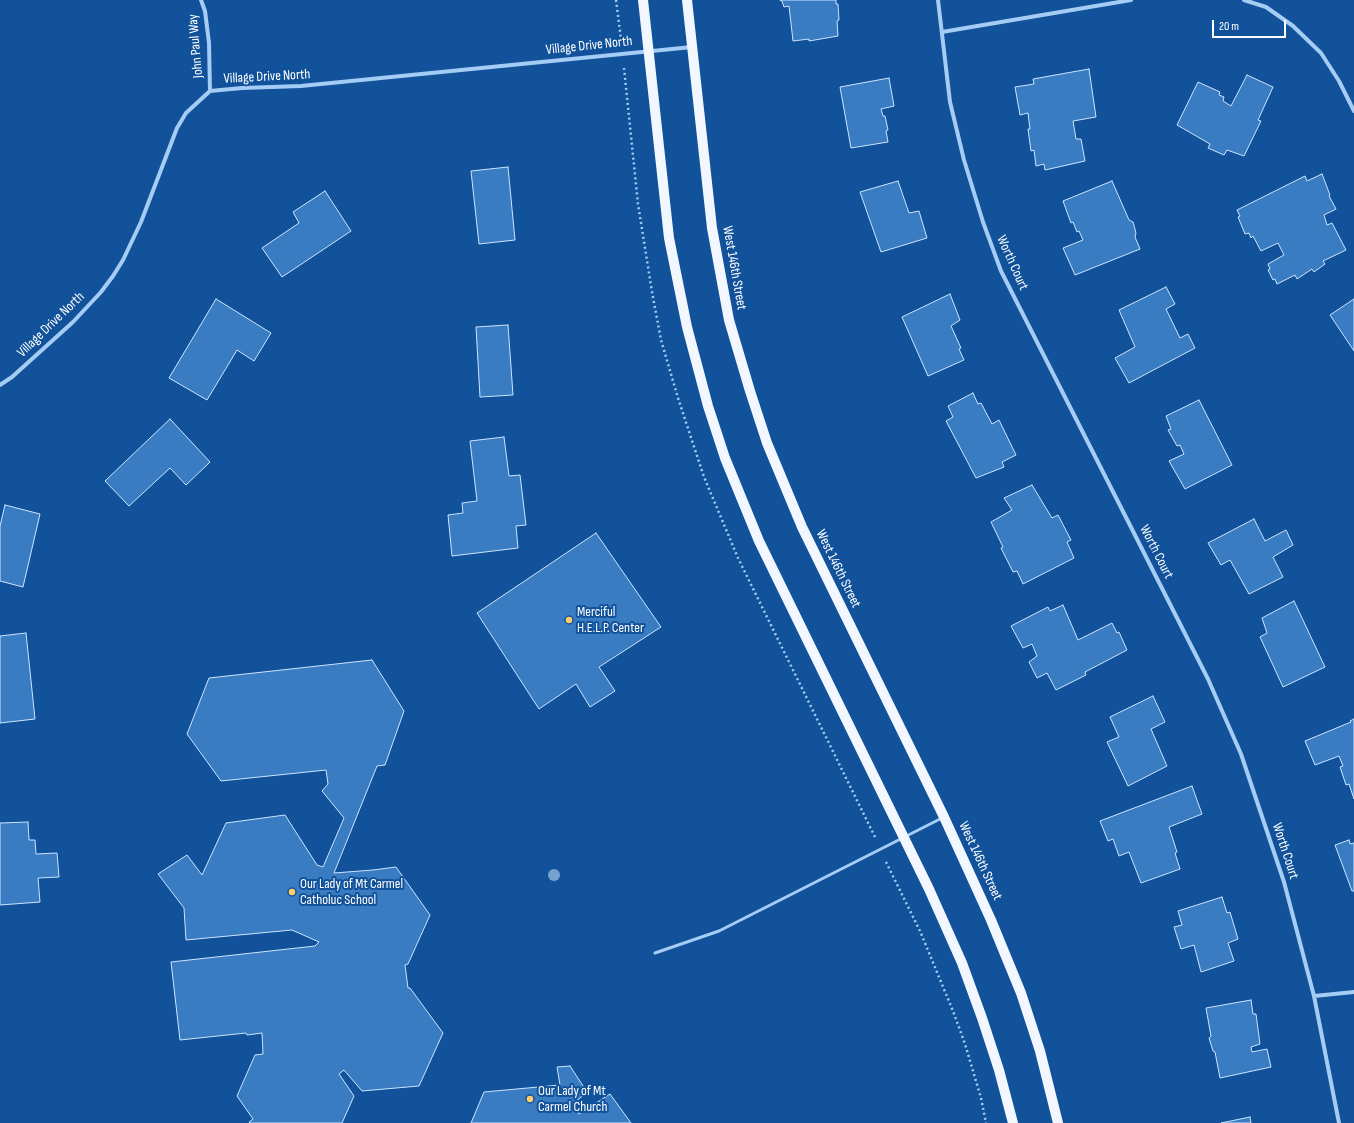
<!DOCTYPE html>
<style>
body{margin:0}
#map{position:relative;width:1354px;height:1123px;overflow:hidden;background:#11529b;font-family:"Sofia Sans Condensed",sans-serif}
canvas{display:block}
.scale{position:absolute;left:1212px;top:20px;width:74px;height:18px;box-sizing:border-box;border:2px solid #fff;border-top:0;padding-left:5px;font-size:12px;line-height:14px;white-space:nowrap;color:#fff;-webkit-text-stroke:3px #11529b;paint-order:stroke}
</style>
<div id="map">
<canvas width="1354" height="1123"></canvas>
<div class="scale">20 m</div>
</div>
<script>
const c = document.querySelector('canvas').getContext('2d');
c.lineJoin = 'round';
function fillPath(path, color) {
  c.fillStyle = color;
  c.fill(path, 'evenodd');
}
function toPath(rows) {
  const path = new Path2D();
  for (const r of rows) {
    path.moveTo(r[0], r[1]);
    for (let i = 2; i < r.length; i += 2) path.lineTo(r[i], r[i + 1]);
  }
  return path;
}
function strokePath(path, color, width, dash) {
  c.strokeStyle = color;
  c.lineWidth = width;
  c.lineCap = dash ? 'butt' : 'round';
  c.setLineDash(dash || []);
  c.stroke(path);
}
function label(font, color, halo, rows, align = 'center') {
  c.font = font + ' "Sofia Sans Condensed",sans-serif';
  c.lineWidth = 4;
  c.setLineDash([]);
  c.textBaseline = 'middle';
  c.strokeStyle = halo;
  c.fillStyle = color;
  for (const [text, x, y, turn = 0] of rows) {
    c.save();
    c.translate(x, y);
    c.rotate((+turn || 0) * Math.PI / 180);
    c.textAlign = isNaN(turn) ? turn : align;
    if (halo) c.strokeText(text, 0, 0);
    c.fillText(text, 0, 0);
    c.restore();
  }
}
const building = toPath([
 [780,0,836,0,836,4,838,4,839,20,837,21,838,36,809,41,809,39,793,41,789,6,784,7,782,1,780,0],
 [1089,69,1096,117,1073,121,1076,139,1081,139,1085,161,1045,170,1044,164,1036,166,1034,150,1031,151,1028,129,1030,129,1028,113,1020,115,1015,87,1034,84,1033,79,1089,69],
 [1247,75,1273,87,1258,120,1261,121,1244,156,1227,150,1224,155,1208,148,1210,144,1177,125,1198,82,1220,92,1219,95,1224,97,1223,101,1231,106,1247,75],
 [889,78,894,106,881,109,883,116,885,116,888,130,886,131,888,142,851,148,840,87,889,78],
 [508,167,515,240,479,244,471,171,508,167],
 [1322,174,1330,195,1329,196,1336,209,1324,215,1327,225,1332,223,1346,250,1323,261,1325,264,1314,272,1312,269,1297,279,1295,275,1277,284,1275,279,1273,280,1268,270,1270,269,1268,264,1284,255,1278,243,1261,251,1253,236,1251,238,1249,233,1245,234,1238,217,1240,216,1237,210,1305,176,1307,181,1322,174],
 [898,181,909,213,919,211,927,238,881,252,860,192,898,181],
 [1112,181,1129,220,1133,222,1136,233,1135,237,1140,249,1075,275,1063,248,1083,240,1079,231,1077,232,1073,222,1071,223,1063,201,1112,181],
 [325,191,351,231,282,277,262,248,299,223,293,212,325,191],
 [1166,287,1175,304,1166,309,1180,338,1188,334,1195,348,1129,383,1115,358,1135,347,1119,310,1166,287],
 [950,294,960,320,951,326,961,348,959,349,964,360,928,376,902,317,950,294],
 [216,299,271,333,254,361,237,350,207,400,169,378,216,299],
 [1354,299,1354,351,1330,315,1354,299],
 [508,325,513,395,480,397,476,327,508,325],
 [973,393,978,404,981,403,992,424,999,420,1016,455,1002,462,1004,467,976,478,946,421,953,417,948,406,973,393],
 [1199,400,1232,465,1185,489,1169,461,1184,454,1180,445,1177,446,1168,430,1171,429,1166,416,1199,400],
 [170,419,210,462,186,485,170,468,129,506,105,481,170,419],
 [504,437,509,476,520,475,526,525,516,526,518,548,452,556,448,515,463,513,462,503,477,501,470,441,504,437],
 [1032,485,1052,518,1058,515,1071,540,1067,542,1074,558,1023,584,1017,571,1013,572,1001,548,1003,547,991,522,1012,510,1004,498,1032,485],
 [5,505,40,514,23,587,0,581,0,526,5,505],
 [1254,519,1265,541,1286,530,1293,545,1273,557,1283,577,1249,594,1230,560,1221,565,1208,543,1254,519],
 [596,533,661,627,599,667,615,691,590,707,576,684,539,709,477,613,596,533],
 [1294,601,1325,667,1283,687,1260,637,1267,633,1262,618,1294,601],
 [1063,605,1078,640,1112,623,1117,633,1119,632,1127,650,1085,672,1086,675,1056,690,1047,673,1037,678,1029,662,1037,656,1032,644,1023,648,1011,626,1048,607,1050,611,1063,605],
 [26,633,35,719,0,723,0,636,26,633],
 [372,660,404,711,385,765,377,766,334,873,373,870,396,867,430,915,408,964,405,965,408,988,410,988,443,1033,419,1086,362,1091,344,1070,339,1074,354,1096,342,1123,250,1123,249,1122,253,1119,237,1096,255,1055,263,1054,262,1033,247,1035,246,1033,180,1040,171,962,315,946,319,942,292,930,186,940,184,908,158,874,187,855,202,875,226,823,285,815,317,865,323,867,344,818,322,791,328,784,326,770,221,781,187,734,209,678,372,660],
 [1153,696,1165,722,1151,729,1167,766,1128,786,1107,742,1119,737,1110,717,1153,696],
 [1354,719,1354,799,1349,784,1346,785,1340,767,1343,766,1339,756,1315,765,1305,741,1351,722,1350,721,1354,719],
 [1192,786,1202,814,1169,827,1177,852,1175,853,1180,869,1141,883,1129,852,1119,856,1113,839,1108,841,1100,821,1192,786],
 [28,822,29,840,35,840,36,854,57,853,59,877,38,878,40,902,0,905,0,823,28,822],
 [1349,840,1350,844,1354,843,1354,891,1352,891,1335,845,1349,840],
 [1222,897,1227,913,1230,912,1238,939,1228,943,1234,961,1201,972,1194,945,1181,949,1174,927,1182,925,1178,911,1222,897],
 [1251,1000,1253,1014,1256,1014,1260,1044,1251,1047,1252,1052,1267,1049,1271,1067,1220,1078,1215,1052,1213,1051,1209,1038,1211,1036,1206,1008,1251,1000],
 [570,1066,587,1092,573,1104,579,1114,610,1094,631,1123,471,1123,484,1092,560,1085,557,1067,570,1066],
 [1250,1117,1251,1123,1221,1123,1250,1117]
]);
fillPath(building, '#3a7cc2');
strokePath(building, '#cde5fe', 1);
strokePath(toPath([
 [616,0,621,39],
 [624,68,638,204,652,292,661,340,678,398,704,477,738,558,875,837],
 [886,862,920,931,953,1011,965,1044,981,1098,986,1123]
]), '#a5ccf4', 2.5, [2, 3]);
strokePath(toPath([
 [655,953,719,931,942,818]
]), '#a5ccf4', 3);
strokePath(toPath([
 [201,0,205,11,209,43,210,91],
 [938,0,950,102,964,160,983,222,1001,271,1208,679,1241,754,1284,882,1314,996,1339,1123],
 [1244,0,1266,7,1293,26,1321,53,1339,81,1354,111],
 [942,32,1131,0],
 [0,385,12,377,73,322,101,292,113,276,123,260,141,222,177,128,186,113,210,91,242,88,301,86,692,47],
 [1314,996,1354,992]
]), '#a5ccf4', 4);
strokePath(toPath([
 [643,0,669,238,687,327,708,406,725,458,759,541,929,889,962,963,982,1018,999,1070,1013,1123],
 [687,0,712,228,729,320,750,391,767,443,802,527,944,817,991,920,1021,993,1040,1051,1058,1123]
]), '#f2f7ff', 10);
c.fillStyle = '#78a3d1';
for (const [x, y] of [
 [554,875]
]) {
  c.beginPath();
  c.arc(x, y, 6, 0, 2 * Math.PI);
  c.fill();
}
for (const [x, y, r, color] of [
 [569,620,4,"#ffce68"],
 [292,892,4,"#ffce68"],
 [530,1099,4,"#ffce68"]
]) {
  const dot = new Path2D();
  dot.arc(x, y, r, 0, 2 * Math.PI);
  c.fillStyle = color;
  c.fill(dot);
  strokePath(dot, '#11529b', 1.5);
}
label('14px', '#fff', '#11529b', [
 ["John Paul Way",196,46,-95],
 ["Village Drive North",589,46,-6],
 ["Village Drive North",267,77,-3],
 ["Worth Court",1012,263,66],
 ["West 146th Street",734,268,80],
 ["Village Drive North",51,325,-44],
 ["Worth Court",1156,552,63],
 ["West 146th Street",838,569,64],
 ["Worth Court",1285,851,72],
 ["West 146th Street",980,861,65]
]);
label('14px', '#fff', '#11529b', [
 ["Merciful",577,612],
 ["H.E.L.P. Center",577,628],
 ["Our Lady of Mt Carmel",300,884],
 ["Catholuc School",300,900],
 ["Our Lady of Mt",538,1091],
 ["Carmel Church",538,1107]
], 'left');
</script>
